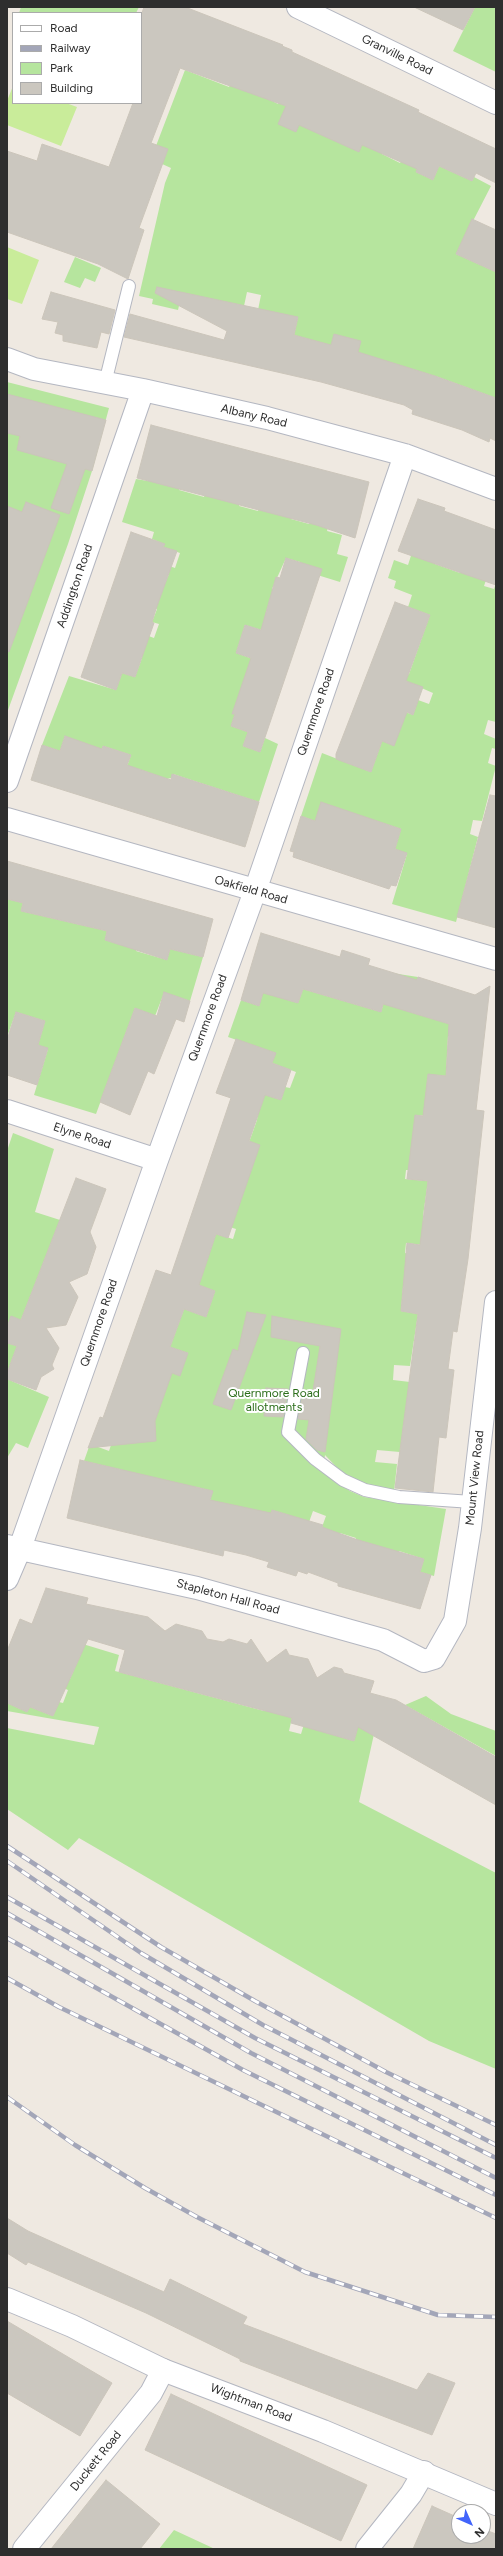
<!DOCTYPE html>
<style>
body{margin:0}
#map{position:relative;width:503px;height:2556px;overflow:hidden;background:#efe9e1;font-family:Figtree,sans-serif}
canvas{display:block}
.frame{position:absolute;inset:0;border:8px solid #2e2e2e;pointer-events:none}
.legend{position:absolute;left:12px;top:12px;width:130px;height:92px;box-sizing:border-box;background:#fff;border:1px solid #ababab;margin:0;padding:5px 7px;list-style:none;font-size:12px;color:#2e2e2e}
.legend li{display:flex;align-items:center;gap:8px;height:20px}
.legend b{width:20px;border:1px solid #ababab}
.north{position:absolute;left:451px;top:2504px;width:40px;height:40px;box-sizing:border-box;background:#fff;border:1px solid #ababab;border-radius:50%;rotate:135deg;font-size:11px;font-weight:700;line-height:16px;text-align:center;color:#2e2e2e}
.north::after{content:'';display:block;margin:auto;width:14px;height:18px;background:#4264fb;clip-path:polygon(50% 0,100% 100%,50% 72%,0 100%)}
</style>
<div id="map">
<canvas width="503" height="2556"></canvas>
<div class="frame"></div>
<ul class="legend">
<li><b style="height:5px;background:#fff"></b>Road</li>
<li><b style="height:5px;background:#a3a6b8"></b>Railway</li>
<li><b style="height:11px;background:#b6e59e"></b>Park</li>
<li><b style="height:11px;background:#cbc7bf"></b>Building</li>
</ul>
<div class="north">N</div>
</div>
<script>
const c = document.querySelector('canvas').getContext('2d');
c.lineJoin = 'round';
function fillPath(path, color) {
  c.fillStyle = color;
  c.fill(path, 'evenodd');
}
function toPath(rows) {
  const path = new Path2D();
  for (const r of rows) {
    path.moveTo(r[0], r[1]);
    for (let i = 2; i < r.length; i += 2) path.lineTo(r[i], r[i + 1]);
  }
  return path;
}
function strokePath(path, color, width, dash) {
  c.strokeStyle = color;
  c.lineWidth = width;
  c.lineCap = dash ? 'butt' : 'round';
  c.setLineDash(dash || []);
  c.stroke(path);
}
function label(font, color, halo, rows, align = 'center') {
  c.font = font + ' Figtree,sans-serif';
  c.lineWidth = 4;
  c.setLineDash([]);
  c.textBaseline = 'middle';
  c.strokeStyle = halo;
  c.fillStyle = color;
  for (const [text, x, y, turn = 0] of rows) {
    c.save();
    c.translate(x, y);
    c.rotate((+turn || 0) * Math.PI / 180);
    c.textAlign = isNaN(turn) ? turn : align;
    if (halo) c.strokeText(text, 0, 0);
    c.fillText(text, 0, 0);
    c.restore();
  }
}
fillPath(toPath([
 [21,7,139,7,136,13,19,13],
 [475,7,496,7,496,72,453,51],
 [185,70,229,87,232,80,278,104,279,101,302,117,369,131,388,140,382,154,400,163,407,150,422,157,416,172,433,180,439,166,472,181,474,177,491,186,456,254,496,272,496,398,438,377,294,335,298,317,255,325,261,295,247,292,244,306,182,293,178,310,152,304,153,299,139,296,165,183,171,168,151,159],
 [75,257,101,268,95,282,85,278,80,288,64,282],
 [7,382,109,408,92,471,68,544,7,713],
 [152,466,183,474,179,490,204,497,208,480,243,489,239,506,258,511,263,495,295,504,291,519,309,524,314,509,331,516,327,531,342,535,337,554,348,557,340,582,298,569,300,562,286,558,272,589,280,592,270,599,266,613,270,614,265,631,245,625,236,653,256,660,233,714,235,714,231,726,248,732,243,746,260,752,265,738,278,744,259,802,173,774,171,778,167,779,138,769,125,772,131,755,103,746,99,756,65,736,60,751,42,745,69,676,116,690,122,673,135,677,142,658,135,631,154,638,159,624,152,622,157,609,143,604,165,583,169,574,158,562,175,568,180,553,163,547,164,544,152,539,154,532,122,522,136,479,148,481],
 [416,540,440,549,435,564,460,573,465,559,490,568,484,586,494,589,496,583,496,722,488,720,484,734,496,739,496,749,492,748,488,763,496,766,482,821,473,820,470,834,478,837,456,922,392,904,407,854,395,849,401,829,373,820,315,821,301,816,322,753,371,772,382,741,394,745,393,707,413,715,418,700,429,704,433,693,403,680,409,674,430,615,408,607,412,595,394,588,396,581,388,578,394,560,408,565],
 [7,899,23,903,21,911,107,931,105,940,122,945,139,940,136,951,167,960,170,949,203,957,190,1001,164,993,155,1016,135,1008,96,1114,34,1095,48,1049,38,1045,45,1021,16,1012,7,1037],
 [392,973,418,977,408,1011,460,1027,459,1037,448,1036,446,1076,428,1075,427,1088,438,1117,416,1115,432,1172,406,1170,405,1179,428,1181,423,1216,423,1245,406,1243,405,1253,423,1256,403,1288,401,1311,418,1314,410,1366,394,1365,393,1380,410,1382,400,1452,377,1450,375,1462,397,1464,394,1492,371,1487,345,1476,325,1455,323,1468,328,1476,350,1491,364,1497,446,1509,434,1576,420,1572,424,1559,399,1551,396,1564,351,1552,356,1538,340,1533,336,1547,322,1527,326,1516,313,1511,304,1536,288,1515,272,1510,268,1526,208,1511,212,1491,196,1487,192,1504,119,1486,122,1470,84,1461,90,1444,109,1451,118,1424,154,1392,188,1353,170,1347,184,1309,206,1317,215,1291,198,1285,216,1234,233,1239,236,1229,220,1224,257,1120,261,1093,281,1100,285,1087,290,1088,296,1072,272,1063,275,1053,228,1037,241,1000,259,1006,267,977,288,1000,298,1003,303,989,381,1012],
 [13,1133,54,1149,35,1212,60,1220,21,1320,11,1317,7,1327,7,1151],
 [7,1343,17,1346,7,1373],
 [7,1379,49,1397,28,1448,16,1443,7,1458],
 [63,1638,119,1655,115,1671,119,1672,264,1711,296,1700,289,1731,301,1734,305,1721,338,1736,354,1741,359,1721,376,1725,359,1802,496,1873,496,2069,429,2041,79,1838,68,1850,7,1809,7,1728,94,1745,99,1727,7,1711,7,1703,27,1712,30,1707,53,1716,59,1702,63,1703,68,1690,43,1679,47,1670,70,1679,81,1653],
 [426,1696,451,1714,496,1731,496,1756,405,1705],
 [174,2530,215,2549,159,2549]
]), '#b6e59e');
fillPath(toPath([
 [13,86,13,103,66,103,77,107,61,146,7,125,7,101],
 [7,247,39,260,22,304,7,299]
]), '#c9ec9a');
const building = toPath([
 [144,7,185,7,283,45,282,46,292,50,292,52,419,110,418,112,496,149,496,183,476,173,472,181,439,166,433,180,416,172,417,169,362,145,359,152,299,125,296,132,278,124,286,106,180,68,151,143,168,149,139,228,144,230,128,279,98,264,7,232,7,151,37,161,42,144,109,167,133,103,141,103,141,16,144,7],
 [414,7,475,7,463,30,414,7],
 [472,219,496,230,496,272,456,254,472,219],
 [157,287,298,317,294,335,331,345,334,334,361,341,358,352,435,376,496,398,496,441,490,438,489,442,462,430,412,414,413,410,404,405,321,382,124,337,130,314,224,340,227,331,155,293,157,287],
 [51,292,115,310,109,334,101,332,97,348,63,341,63,335,55,333,58,322,42,319,51,292],
 [7,394,106,420,92,471,85,469,69,514,51,508,67,464,17,450,20,436,7,433,7,394],
 [151,425,369,482,355,538,316,525,137,478,151,425],
 [418,499,445,508,444,511,496,530,496,585,398,551,418,499],
 [26,502,60,515,9,652,7,651,7,506,22,512,26,502],
 [131,532,165,544,163,547,177,551,156,609,152,622,154,623,135,677,122,673,116,690,81,677,131,532],
 [286,558,322,569,260,752,243,746,248,732,231,726,235,714,232,714,251,658,236,653,245,625,261,630,276,577,280,578,286,558],
 [395,602,430,615,406,681,423,687,413,715,407,712,394,746,382,741,371,772,336,759,336,754,395,602],
 [65,736,102,749,103,746,131,755,127,765,171,780,172,774,259,802,245,847,31,780,42,745,60,751,65,736],
 [490,795,496,796,496,928,457,917,490,795],
 [321,802,401,829,395,849,407,853,396,886,391,885,389,889,293,857,294,852,290,851,301,816,315,821,321,802],
 [7,861,213,919,203,957,170,949,167,960,105,940,107,931,21,911,23,903,7,899,7,861],
 [261,933,340,957,342,950,370,959,368,965,417,980,418,977,475,995,490,986,476,1110,484,1111,468,1259,457,1332,453,1331,448,1369,454,1370,446,1438,439,1437,433,1492,395,1488,418,1314,401,1311,407,1243,420,1245,428,1181,407,1179,415,1115,423,1116,428,1074,446,1076,449,1024,383,1004,381,1012,303,989,298,1003,263,993,259,1006,241,1000,261,933],
 [164,992,190,1001,184,1022,176,1019,154,1074,148,1071,130,1115,100,1102,135,1008,157,1016,164,992],
 [16,1012,45,1021,38,1045,48,1048,37,1085,7,1075,7,1040,16,1012],
 [236,1039,276,1053,272,1063,291,1070,281,1100,265,1095,249,1141,260,1145,228,1238,216,1234,199,1285,215,1291,206,1317,184,1309,170,1347,188,1353,180,1376,172,1373,155,1421,156,1441,88,1448,100,1417,103,1418,156,1270,171,1275,231,1098,216,1093,236,1039],
 [76,1178,106,1189,90,1232,96,1247,87,1274,69,1282,78,1297,66,1325,46,1328,59,1348,52,1365,54,1369,41,1377,36,1390,7,1379,7,1373,17,1346,7,1343,7,1327,11,1316,21,1320,76,1178],
 [247,1312,266,1315,231,1410,213,1404,233,1349,238,1351,247,1312],
 [272,1316,341,1329,325,1452,317,1450,306,1439,309,1420,298,1419,304,1390,313,1391,320,1346,271,1337,272,1316],
 [266,1388,288,1389,283,1417,264,1416,266,1388],
 [80,1460,213,1491,210,1500,271,1513,272,1510,323,1525,322,1527,355,1539,424,1559,420,1572,431,1575,420,1609,338,1586,338,1583,308,1572,307,1574,298,1571,296,1576,267,1567,269,1562,246,1555,224,1550,223,1556,67,1518,80,1460],
 [46,1588,88,1598,86,1604,148,1617,165,1631,176,1624,202,1631,207,1639,223,1642,229,1639,247,1644,251,1639,267,1663,286,1649,289,1655,308,1659,317,1678,334,1667,342,1669,344,1673,374,1681,370,1693,396,1700,496,1757,496,1805,358,1727,354,1741,291,1723,292,1718,119,1672,125,1650,88,1639,53,1716,30,1707,27,1712,7,1703,7,1651,20,1619,32,1624,46,1588],
 [7,2218,28,2231,164,2292,170,2279,247,2317,243,2324,417,2390,428,2373,455,2383,432,2435,240,2361,240,2359,146,2313,28,2262,26,2265,7,2253,7,2218],
 [7,2321,112,2383,80,2436,7,2393,7,2321],
 [171,2394,367,2485,341,2541,145,2450,171,2394],
 [106,2480,160,2524,140,2549,51,2549,106,2480],
 [432,2506,459,2518,459,2536,483,2536,483,2529,496,2534,496,2549,413,2549,432,2506]
]);
fillPath(building, '#cbc7bf');
strokePath(building, '#cbc5ba', 1);
const lane = toPath([
 [105,383,129,286],
 [303,1353,288,1432,315,1459,343,1480,365,1490,399,1497,472,1502]
]);
const street = toPath([
 [298,7,496,103],
 [7,359,34,369,143,390,267,418,405,455,496,489],
 [7,781,143,390],
 [7,819,496,959],
 [7,1111,157,1160],
 [7,1546,197,1588,383,1640,424,1661,434,1658,455,1621,470,1528,496,1302],
 [7,1579,19,1551,157,1160,255,891,405,455],
 [24,2549,151,2393,163,2370],
 [367,2549,411,2494,424,2472]
]);
const secondary = toPath([
 [7,2299,72,2326,163,2370,323,2431,496,2504]
]);
strokePath(lane, '#b4b7c1', 14);
strokePath(street, '#b4b7c1', 24);
strokePath(secondary, '#b4b7c1', 24);
strokePath(lane, '#fff', 12);
strokePath(street, '#fff', 22);
strokePath(secondary, '#fff', 22);
const rail = toPath([
 [7,1846,161,1947,255,2001,386,2072,496,2125],
 [7,1861,141,1953,263,2025,496,2145],
 [7,1897,255,2038,496,2158],
 [7,1913,251,2053,496,2178],
 [7,1938,243,2070,496,2195],
 [7,1978,59,2007,496,2218],
 [7,2097,75,2145,145,2188,197,2217,305,2272,438,2315,496,2317]
]);
strokePath(rail, '#a3a6b8', 4.5);
strokePath(rail, '#fff', 3, [9]);
label('12px', '#2e2e2e', '#fff', [
 ["Granville Road",397,55,26],
 ["Albany Road",254,416,13],
 ["Addington Road",75,586,-71],
 ["Quernmore Road",316,712,-71],
 ["Oakfield Road",251,890,16],
 ["Quernmore Road",208,1018,-70],
 ["Elyne Road",82,1136,18],
 ["Quernmore Road",99,1323,-71],
 ["Mount View Road",475,1478,-84],
 ["Stapleton Hall Road",228,1597,15],
 ["Wightman Road",251,2403,21],
 ["Duckett Road",96,2461,-51]
]);
label('12px', '#2c6e1b', '#fff', [
 ["Quernmore Road",274,1393],
 ["allotments",274,1407]
]);
</script>
